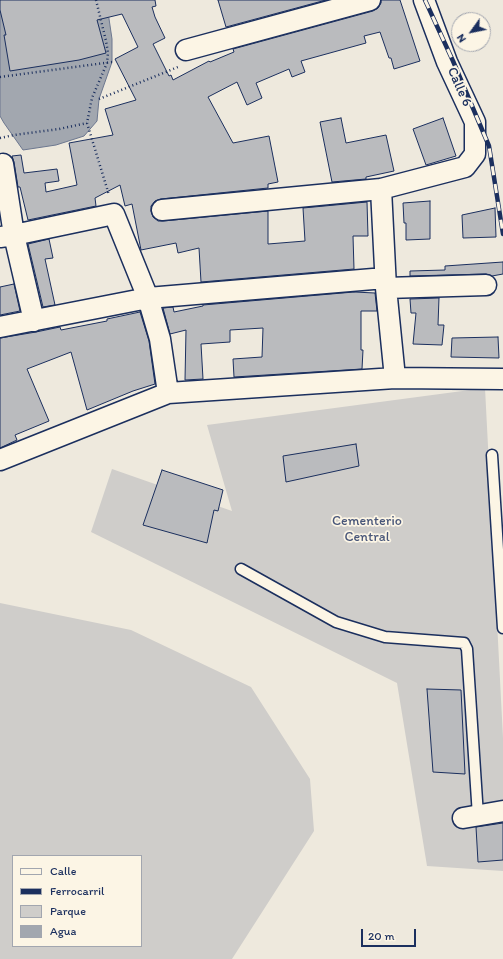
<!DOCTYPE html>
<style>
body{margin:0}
#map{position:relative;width:503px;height:959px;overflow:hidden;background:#eee9dd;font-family:Itim,sans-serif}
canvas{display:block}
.legend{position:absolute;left:12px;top:855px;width:130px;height:92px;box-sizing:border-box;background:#fcf5e5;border:1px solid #a2a6af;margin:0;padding:5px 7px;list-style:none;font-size:12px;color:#1b2f5e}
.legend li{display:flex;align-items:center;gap:8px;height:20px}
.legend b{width:20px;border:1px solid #a2a6af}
.north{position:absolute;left:451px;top:12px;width:40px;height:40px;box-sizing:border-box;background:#fcf5e5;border:1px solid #a2a6af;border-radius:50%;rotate:237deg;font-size:11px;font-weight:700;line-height:16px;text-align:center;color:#1b2f5e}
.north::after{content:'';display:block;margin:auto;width:14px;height:18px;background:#1b2f5e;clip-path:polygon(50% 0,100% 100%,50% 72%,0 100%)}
.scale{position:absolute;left:361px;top:929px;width:55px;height:18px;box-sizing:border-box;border:2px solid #1b2f5e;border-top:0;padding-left:5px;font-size:12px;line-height:14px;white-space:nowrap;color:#1b2f5e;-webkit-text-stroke:3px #fcf5e5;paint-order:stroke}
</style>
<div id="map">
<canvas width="503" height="959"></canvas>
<ul class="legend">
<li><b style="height:5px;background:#fcf5e5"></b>Calle</li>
<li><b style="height:5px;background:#1b2f5e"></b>Ferrocarril</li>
<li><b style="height:11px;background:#cfcdca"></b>Parque</li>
<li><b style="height:11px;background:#a2a7af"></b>Agua</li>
</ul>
<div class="north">N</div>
<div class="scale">20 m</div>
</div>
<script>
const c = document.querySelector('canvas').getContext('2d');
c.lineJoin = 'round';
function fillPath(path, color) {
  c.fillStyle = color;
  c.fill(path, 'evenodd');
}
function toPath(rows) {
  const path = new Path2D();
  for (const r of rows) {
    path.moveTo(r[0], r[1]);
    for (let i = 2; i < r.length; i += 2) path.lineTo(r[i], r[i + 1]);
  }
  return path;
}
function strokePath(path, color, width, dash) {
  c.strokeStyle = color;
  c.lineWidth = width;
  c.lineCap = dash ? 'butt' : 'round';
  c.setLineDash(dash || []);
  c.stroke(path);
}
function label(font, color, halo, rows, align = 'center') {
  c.font = font + ' Itim,sans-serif';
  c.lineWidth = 3.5;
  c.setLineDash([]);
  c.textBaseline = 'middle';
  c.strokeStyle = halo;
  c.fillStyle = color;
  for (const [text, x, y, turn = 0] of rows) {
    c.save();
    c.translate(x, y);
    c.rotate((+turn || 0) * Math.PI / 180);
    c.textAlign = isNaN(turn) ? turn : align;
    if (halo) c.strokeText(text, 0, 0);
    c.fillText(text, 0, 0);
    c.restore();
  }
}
fillPath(toPath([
 [485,388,503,738,503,871,427,866,397,683,91,532,112,469,232,511,207,425],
 [0,603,131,630,251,687,310,779,314,831,232,959,0,959],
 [13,856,141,856,141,946,13,946]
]), '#cfcdca');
const water = toPath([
 [0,0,108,12,112,39,112,62,99,99,97,121,84,136,56,145,23,150,4,123,0,116,0,0]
]);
fillPath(water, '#a2a7af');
strokePath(water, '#6c778f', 1);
const building = toPath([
 [0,0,155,0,156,6,152,7,155,17,165,38,153,44,169,76,171,75,173,80,209,61,210,62,234,52,233,49,373,11,378,8,381,3,381,0,400,0,420,61,394,69,391,58,389,58,380,32,364,36,366,43,301,61,305,72,292,77,289,69,256,83,262,98,247,105,237,82,208,97,233,143,269,136,278,182,268,184,268,188,161,199,155,201,151,206,151,211,153,217,158,221,163,221,268,211,268,244,305,241,303,208,367,202,368,236,353,236,354,269,201,282,199,248,178,253,176,243,141,250,132,204,125,206,120,185,95,198,96,206,28,220,20,187,18,187,14,162,12,156,21,155,24,173,57,169,59,181,45,183,46,192,77,185,69,143,113,135,105,109,136,100,115,59,138,47,122,14,97,20,106,53,79,60,10,71,4,35,6,35,0,10,0,0],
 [218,0,326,0,226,27,218,0],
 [341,118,346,143,386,135,394,171,366,177,366,179,332,182,320,122,341,118],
 [443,118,456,156,426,165,413,129,443,118],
 [430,201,430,239,406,240,406,223,404,223,403,203,430,201],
 [495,208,496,237,463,238,462,215,495,208],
 [49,239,53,258,45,259,55,305,43,307,28,244,49,239],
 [503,262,503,274,492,276,486,274,410,276,410,271,445,270,445,266,503,262],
 [14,284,20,311,0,315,0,287,14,284],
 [354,292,375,293,377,311,361,311,361,350,363,350,362,369,234,377,233,359,262,357,263,328,230,330,230,342,201,344,203,379,185,380,186,330,170,334,163,308,173,307,174,312,203,306,203,305,354,292],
 [439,298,438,325,444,325,442,345,413,344,416,313,411,313,410,299,439,298],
 [140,312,149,341,155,384,133,391,87,410,71,352,27,369,49,421,15,435,17,440,0,448,0,338,36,332,60,327,61,330,107,321,107,319,140,312],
 [498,337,499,358,451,357,452,338,498,337],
 [356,444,359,466,286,482,283,456,356,444],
 [162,470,223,490,218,511,214,510,207,543,143,525,162,470],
 [427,689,461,690,465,774,433,772,427,689],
 [503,823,503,860,478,862,476,827,503,823]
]);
fillPath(building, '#babbbe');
strokePath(building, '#1b2f5e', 1);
const service = toPath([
 [492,455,503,628],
 [241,569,336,622,385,637,464,643,467,649,478,816]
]);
const minor = toPath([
 [186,50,370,0],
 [3,164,14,235,34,321],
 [381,189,386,288,395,378],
 [162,210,381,189,465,167,475,154,475,122,447,62,424,0],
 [0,237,14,235,114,214,148,298,160,339,168,393],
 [386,288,486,285],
 [0,327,148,298,385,278],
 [0,460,168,393,395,378,503,379],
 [463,818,503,811]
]);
strokePath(service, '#1b2f5e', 13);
strokePath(minor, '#1b2f5e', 23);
strokePath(toPath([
 [96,0,106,41,108,53,107,63,92,98,87,123,109,195],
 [0,77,112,62],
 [99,99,178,67],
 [0,138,14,135,59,129,87,123]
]), '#1b2f5e', 2.5, [1, 3]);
strokePath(service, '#fcf5e5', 10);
strokePath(minor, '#fcf5e5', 20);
const rail = toPath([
 [425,0,453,61,489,146,503,234]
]);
strokePath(rail, '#1b2f5e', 4.5);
strokePath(rail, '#fcf5e5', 3, [9]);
label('14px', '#1b2f5e', '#fcf5e5', [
 ["Calle 6",459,87,66]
]);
label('14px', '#485679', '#fcf5e5', [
 ["Cementerio",367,521],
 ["Central",367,537]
]);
</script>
